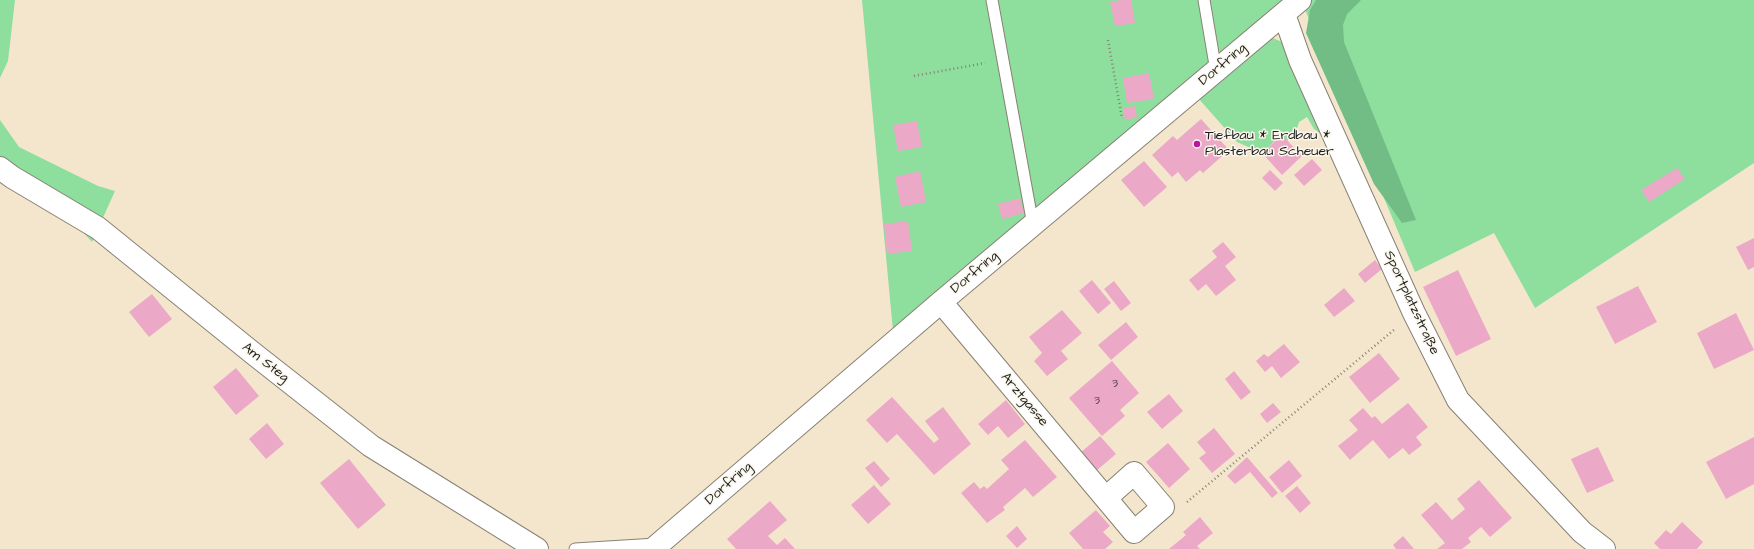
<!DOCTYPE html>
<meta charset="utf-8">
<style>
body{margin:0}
canvas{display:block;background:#f4e6cd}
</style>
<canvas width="1754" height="549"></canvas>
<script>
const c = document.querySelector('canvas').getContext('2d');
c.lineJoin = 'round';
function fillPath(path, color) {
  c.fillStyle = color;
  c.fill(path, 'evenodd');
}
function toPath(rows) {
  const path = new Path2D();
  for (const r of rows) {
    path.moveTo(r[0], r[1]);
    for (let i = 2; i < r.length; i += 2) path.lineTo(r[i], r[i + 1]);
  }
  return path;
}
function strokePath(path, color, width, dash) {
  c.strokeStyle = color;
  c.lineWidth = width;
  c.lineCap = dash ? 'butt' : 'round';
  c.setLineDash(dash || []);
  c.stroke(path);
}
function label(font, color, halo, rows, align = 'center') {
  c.font = font + ' "Architects Daughter",sans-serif';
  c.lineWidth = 3;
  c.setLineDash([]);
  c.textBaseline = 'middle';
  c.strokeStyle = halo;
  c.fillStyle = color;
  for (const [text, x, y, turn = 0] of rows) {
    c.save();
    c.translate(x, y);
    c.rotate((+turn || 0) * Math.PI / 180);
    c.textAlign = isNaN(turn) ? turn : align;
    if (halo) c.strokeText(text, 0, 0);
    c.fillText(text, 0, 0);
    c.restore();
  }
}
fillPath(toPath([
 [0,0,15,0,8,61,0,78],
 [862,0,1293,0,893,331],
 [1301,0,1754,0,1754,163,1535,308,1494,233,1415,272],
 [1273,38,1282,42,1323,133,1321,134,1314,129,1307,117,1299,122,1295,135,1287,141,1281,135,1262,153,1237,142,1198,98,1264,42],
 [0,120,19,147,98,186,115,191,92,242,79,228,0,179]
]), '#8ede9e');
fillPath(toPath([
 [1316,0,1361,0,1347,14,1343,25,1344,42,1416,220,1402,223,1374,184,1306,33,1310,10]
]), '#72bd85');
fillPath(toPath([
 [1121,0,1131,0,1135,23,1115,26,1110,2],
 [1149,73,1154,99,1127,103,1123,78],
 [1135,106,1137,117,1125,120,1123,108],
 [1201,119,1229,150,1203,173,1200,170,1186,182,1178,172,1172,177,1152,155,1173,136,1177,140],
 [917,121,922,147,898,151,893,125],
 [1282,135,1302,156,1282,175,1262,153],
 [1312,159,1322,170,1304,186,1294,175],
 [1144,161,1167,187,1144,207,1121,180],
 [1677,168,1685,179,1649,202,1641,190],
 [1270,170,1283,183,1275,191,1262,178],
 [920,171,926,202,901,207,895,177],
 [1020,198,1024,213,1002,219,998,204],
 [908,221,912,251,887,254,884,224],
 [1754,238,1754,267,1748,270,1736,247],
 [1223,242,1236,257,1225,266,1236,280,1216,296,1206,284,1198,291,1189,280,1217,257,1212,251],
 [1375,260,1382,269,1365,283,1358,274],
 [1458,270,1491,339,1456,356,1423,287],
 [1092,280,1111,303,1098,314,1079,291],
 [1114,281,1131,303,1121,311,1104,289],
 [1638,286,1657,322,1615,344,1596,307],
 [1344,288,1355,301,1334,317,1324,305],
 [152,294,172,319,149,337,129,312],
 [1062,310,1082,333,1061,351,1068,359,1047,376,1034,361,1042,353,1029,337],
 [1736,313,1754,350,1714,369,1697,333],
 [1126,322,1138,337,1111,360,1098,345],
 [1284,344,1300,362,1281,378,1272,366,1265,372,1256,361,1264,354,1268,357],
 [1379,353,1400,379,1370,403,1349,377],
 [1112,361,1139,393,1120,410,1125,416,1102,436,1069,398],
 [236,368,259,396,236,415,213,387],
 [1234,371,1251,392,1241,400,1225,379],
 [1169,394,1183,411,1162,429,1147,412],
 [892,397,934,443,939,439,925,421,943,407,971,444,934,475,897,434,887,443,866,420],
 [1006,400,1025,424,1008,438,998,426,988,435,978,424],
 [1273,403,1281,412,1267,423,1260,414],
 [1408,403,1428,427,1416,437,1422,445,1409,455,1403,448,1389,459,1373,440,1350,460,1338,446,1358,430,1349,420,1363,408,1372,418,1375,416,1382,424],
 [267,423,284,444,266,459,249,439],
 [1214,428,1235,454,1212,473,1199,458,1206,453,1197,442],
 [1100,436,1116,454,1096,471,1080,453],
 [1754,437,1754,484,1726,499,1706,462],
 [1025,440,1057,477,1033,497,1025,488,1003,507,1005,510,987,523,961,493,974,482,980,489,984,486,987,489,1009,469,1001,460],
 [1168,443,1190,469,1169,488,1146,462],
 [1598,447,1614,481,1587,493,1571,459],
 [1247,457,1278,493,1272,498,1250,472,1235,484,1227,476],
 [349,459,386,505,358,529,320,483],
 [1289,460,1302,476,1282,493,1269,477],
 [874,461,890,479,881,487,865,468],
 [1479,480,1512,518,1490,537,1481,527,1468,538,1471,542,1462,549,1437,549,1445,543,1421,515,1436,502,1452,520,1465,509,1457,499],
 [874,485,891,504,868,524,851,505],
 [1297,486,1311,503,1300,513,1285,496],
 [770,501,787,520,768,536,777,545,785,538,795,549,736,549,727,539],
 [1096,510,1110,526,1103,532,1113,542,1105,549,1083,549,1069,533],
 [1200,517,1213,533,1197,546,1200,549,1169,549,1186,535,1183,532],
 [1682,522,1703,542,1697,549,1660,549,1654,543,1666,530,1671,534],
 [1017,526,1027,539,1017,548,1006,536],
 [1403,536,1414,549,1396,549,1393,545]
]), '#eca9c7');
const lane = toPath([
 [992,0,1033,225],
 [1204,0,1216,71],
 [575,549,656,544]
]);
const street = toPath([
 [1284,14,1300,60,1344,158,1414,313,1458,400,1582,532,1604,549],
 [0,168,12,177,98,228,254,354,371,446,537,549],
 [941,302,1134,532,1163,507,1134,473,1106,498],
 [653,549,941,302,1300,0]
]);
strokePath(lane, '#888174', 13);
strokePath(street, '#888174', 24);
strokePath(toPath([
 [1108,40,1122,118],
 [914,76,985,63],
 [1187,502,1395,329]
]), '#888174', 2.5, [1, 3]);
strokePath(lane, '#fff', 11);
strokePath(street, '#fff', 22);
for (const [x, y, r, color] of [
 [1197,144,4,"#b5179e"]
]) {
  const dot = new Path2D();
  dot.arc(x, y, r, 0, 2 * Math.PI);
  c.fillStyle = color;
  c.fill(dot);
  strokePath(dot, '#fbf7ec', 1.5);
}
label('12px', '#503f47', null, [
 ["3",1115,384],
 ["3",1097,401]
]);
label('14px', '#1c1c1c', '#fbf7ec', [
 ["Dorfring",1223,65,-40],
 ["Dorfring",975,273,-40],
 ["Sportplatzstraße",1411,303,65],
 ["Am Steg",265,363,38],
 ["Arztgasse",1024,400,50],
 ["Dorfring",729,484,-41]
]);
label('14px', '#1c1c1c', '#fbf7ec', [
 ["Tiefbau * Erdbau *",1205,136],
 ["Plasterbau Scheuer",1205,152]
], 'left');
</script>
